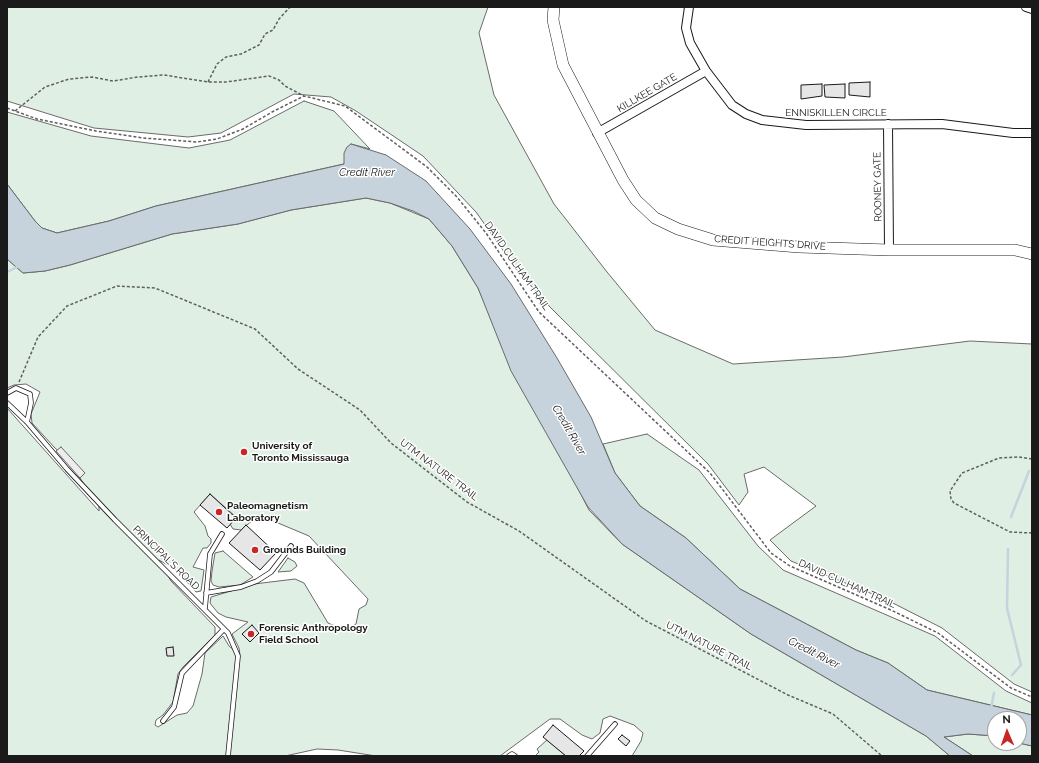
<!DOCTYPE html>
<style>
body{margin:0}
#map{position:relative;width:1039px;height:763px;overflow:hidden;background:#fff;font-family:Raleway,sans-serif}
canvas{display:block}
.frame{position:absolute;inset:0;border:8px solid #1a1a1a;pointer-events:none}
.north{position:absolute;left:987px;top:711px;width:40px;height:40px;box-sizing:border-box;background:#fff;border:1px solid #a3a3a3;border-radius:50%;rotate:358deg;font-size:11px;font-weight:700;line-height:16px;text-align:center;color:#1a1a1a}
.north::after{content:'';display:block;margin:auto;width:14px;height:18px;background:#c62828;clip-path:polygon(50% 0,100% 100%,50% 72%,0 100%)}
</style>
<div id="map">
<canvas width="1039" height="763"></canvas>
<div class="frame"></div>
<div class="north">N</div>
</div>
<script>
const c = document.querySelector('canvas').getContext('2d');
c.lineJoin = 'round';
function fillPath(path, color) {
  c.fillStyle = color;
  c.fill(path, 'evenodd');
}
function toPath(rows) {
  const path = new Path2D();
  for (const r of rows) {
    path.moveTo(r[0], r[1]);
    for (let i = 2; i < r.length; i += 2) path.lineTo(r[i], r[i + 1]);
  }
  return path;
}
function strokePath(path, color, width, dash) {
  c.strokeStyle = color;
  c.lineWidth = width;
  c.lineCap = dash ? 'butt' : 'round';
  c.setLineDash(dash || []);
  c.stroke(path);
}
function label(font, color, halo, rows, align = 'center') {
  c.font = font + ' Raleway,sans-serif';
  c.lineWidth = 3;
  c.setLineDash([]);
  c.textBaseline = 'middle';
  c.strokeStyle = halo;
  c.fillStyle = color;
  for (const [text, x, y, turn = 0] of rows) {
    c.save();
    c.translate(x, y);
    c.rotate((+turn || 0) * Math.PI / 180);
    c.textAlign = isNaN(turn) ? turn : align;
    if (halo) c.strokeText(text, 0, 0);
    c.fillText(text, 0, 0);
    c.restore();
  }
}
const green = toPath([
 [7,7,488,7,479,33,494,95,554,204,607,272,655,330,733,364,843,357,970,341,1032,344,1032,692,1014,684,942,628,885,599,791,561,770,540,816,506,764,467,744,474,748,492,739,505,708,464,549,306,517,270,476,212,423,156,356,111,331,97,294,94,221,133,188,137,94,128,7,101,7,7],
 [304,101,334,111,370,149,351,144,344,164,156,206,109,221,57,233,42,228,35,221,7,184,7,112,91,136,189,148,230,140,304,101],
 [366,198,390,203,429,219,452,246,478,288,493,323,589,510,622,544,751,634,926,736,950,756,632,756,641,741,643,733,634,725,610,716,603,719,600,733,592,739,582,735,560,719,550,719,500,756,376,756,338,750,317,749,285,756,7,756,7,408,99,511,99,500,87,489,80,478,84,473,55,448,32,423,31,414,40,392,26,384,14,385,7,388,7,259,23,273,45,271,70,265,172,234,238,224,291,210,366,198],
 [210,494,236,517,230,524,233,529,241,530,259,515,309,536,368,599,366,605,359,609,356,624,351,627,335,626,328,623,304,583,295,579,254,584,211,597,210,603,218,613,226,617,248,622,232,634,239,648,240,655,229,646,223,636,205,653,202,674,193,706,187,713,177,715,158,727,155,725,156,720,163,715,173,702,178,674,183,667,215,635,215,627,171,581,159,560,176,570,196,592,201,591,204,570,193,567,203,548,207,548,211,543,211,539,208,536,205,526,194,512,210,494],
 [647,434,699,470,758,546,783,570,935,636,1006,691,1032,703,1032,715,927,690,888,663,856,650,740,589,686,538,640,506,615,473,603,444,647,434],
 [223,551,253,577,240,585,219,587,213,585,211,581,212,571,215,553,223,551],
 [288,558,295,562,297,566,291,571,278,572,288,558],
 [968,734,995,736,995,743,1019,743,1032,746,1032,756,973,756,944,737,968,734],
 [547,740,566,756,535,756,539,752,537,749,547,740]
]);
fillPath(green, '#e0efe3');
strokePath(green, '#6a6a6a', 1);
const parking = toPath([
 [61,447,85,473,80,478,56,451,61,447]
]);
fillPath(parking, '#ededed');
strokePath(parking, '#6a6a6a', 1);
const water = toPath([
 [351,144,386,155,426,181,470,229,511,284,557,358,591,417,615,473,640,506,686,538,740,589,856,650,888,663,927,690,1032,715,1032,746,1019,743,1019,719,995,719,995,736,968,734,944,737,973,756,950,756,926,736,751,634,622,544,588,507,511,371,478,288,452,246,429,219,413,211,390,203,366,198,291,210,238,224,172,234,70,265,45,271,23,273,7,259,7,184,35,221,42,228,57,233,109,221,156,206,344,164,344,153,347,147,351,144]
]);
fillPath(water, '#c6d2dc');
strokePath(water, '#6a6a6a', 1);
strokePath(toPath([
 [7,272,19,266],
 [1011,517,1029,471],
 [1008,549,1007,608,1021,665,1012,675],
 [991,708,994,693]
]), '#c6d2dc', 2.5);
const building = toPath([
 [870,82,870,97,849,95,849,83,870,82],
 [822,84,822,96,801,99,801,85,822,84],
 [845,84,845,98,825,97,824,85,845,84],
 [210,494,236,518,227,528,200,505,210,494],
 [246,525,276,553,260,570,229,543,246,525],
 [252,625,259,633,250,642,242,634,252,625],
 [173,647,174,656,167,656,166,648,173,647],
 [553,725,584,751,579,756,566,756,543,737,553,725],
 [622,735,630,741,626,746,618,739,622,735]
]);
fillPath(building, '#e6e6e6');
strokePath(building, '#1a1a1a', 1);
const lane = toPath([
 [7,393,16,388,30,394,31,403,27,422],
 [7,403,27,422,67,469,115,520,228,633,238,656,228,756],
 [206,593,241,587,257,581,271,572,291,546],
 [205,608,210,554,222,534],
 [163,721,174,707,182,673,224,629],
 [509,756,512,754,515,756],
 [587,756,615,724]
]);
const street = toPath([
 [689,7,686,28,690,43,706,71,732,105,746,114,762,120,806,125,942,124,1013,133,1032,133],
 [1026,7,1032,9],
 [888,124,889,250],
 [597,133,706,71]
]);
const secondary = toPath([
 [554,7,553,20,563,65,623,180,636,200,655,218,678,229,713,240,799,247,889,250,1015,250,1032,254]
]);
strokePath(lane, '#1a1a1a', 5.5);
strokePath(street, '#1a1a1a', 10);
strokePath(secondary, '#1a1a1a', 12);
strokePath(toPath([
 [208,82,217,64,226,57,241,54,259,45,265,34,273,30,279,19,290,7],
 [7,108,37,119,96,131,143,138,197,142,217,139,243,129,272,112,304,96,345,106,427,167,457,197,486,233,539,312,710,473,771,553,790,566,891,610,938,633,1011,688,1032,697],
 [15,111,45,87,69,79,92,77,113,81,138,77,164,75,208,82,226,82,269,76,279,80,285,86,304,96],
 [19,382,38,337,67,306,117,286,155,288,255,329,298,369,360,410,391,443,467,502,519,531,646,621,788,695,833,714,882,756],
 [1032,459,1019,457,999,458,962,473,950,491,951,499,954,503,1010,532,1032,533]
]), '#5f5f5f', 1.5, [3, 2]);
strokePath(lane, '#fff', 4);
strokePath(street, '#fff', 8);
strokePath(secondary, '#fff', 11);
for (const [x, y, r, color] of [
 [244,452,4,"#c62828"],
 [219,512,4,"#c62828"],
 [255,550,4,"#c62828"],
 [251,634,4,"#c62828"]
]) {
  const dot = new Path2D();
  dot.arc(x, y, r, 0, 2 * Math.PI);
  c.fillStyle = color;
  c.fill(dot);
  strokePath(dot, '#fff', 1.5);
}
label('10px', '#1a1a1a', '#fff', [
 ["KILLKEE GATE",647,93,-30],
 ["ENNISKILLEN CIRCLE",836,113],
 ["ROONEY GATE",878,187,-91],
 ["CREDIT HEIGHTS DRIVE",770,243,4],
 ["DAVID CULHAM TRAIL",517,266,55],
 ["UTM NATURE TRAIL",439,470,37],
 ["PRINCIPAL'S ROAD",166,558,44],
 ["DAVID CULHAM TRAIL",847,584,24],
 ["UTM NATURE TRAIL",709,646,27]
]);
label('bold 10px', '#1a1a1a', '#fff', [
 ["University of",252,446],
 ["Toronto Mississauga",252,458],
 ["Paleomagnetism",227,506],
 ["Laboratory",227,518],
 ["Grounds Building",263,550],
 ["Forensic Anthropology",259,628],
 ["Field School",259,640]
], 'left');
label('italic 11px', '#1a1a1a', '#fff', [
 ["Credit River",367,173],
 ["Credit River",569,430,60],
 ["Credit River",814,653,27]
]);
</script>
